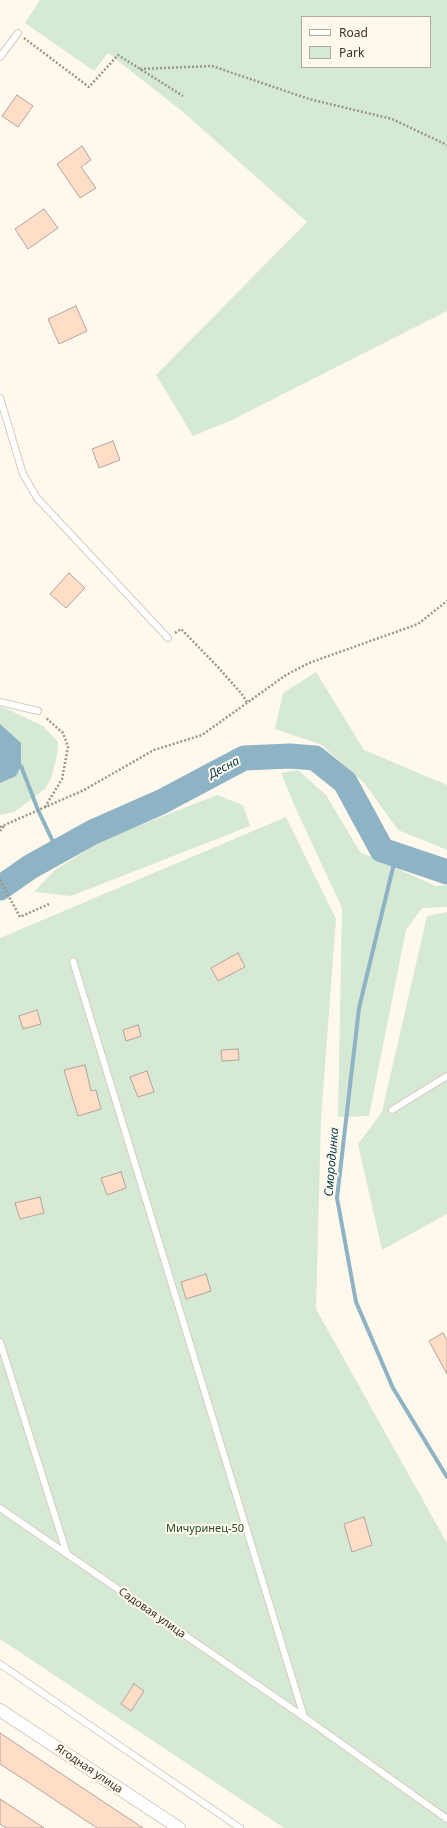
<!DOCTYPE html>
<meta charset="utf-8">
<style>
body{margin:0}
#map{position:relative;width:447px;height:1828px;overflow:hidden;background:#fff8ed;font-family:"Noto Sans",sans-serif}
canvas{display:block}
.legend{position:absolute;left:301px;top:16px;width:130px;height:52px;box-sizing:border-box;background:#fff8ed;border:1px solid #afaaa1;margin:0;padding:5px 7px;list-style:none;font-size:12px;color:#37342f}
.legend li{display:flex;align-items:center;gap:8px;height:20px}
.legend b{width:20px;border:1px solid #afaaa1}
</style>
<div id="map">
<canvas width="447" height="1828"></canvas>
<ul class="legend">
<li><b style="height:5px;background:#fff"></b>Road</li>
<li><b style="height:11px;background:#d5e9d4"></b>Park</li>
</ul>
</div>
<script>
const c = document.querySelector('canvas').getContext('2d');
c.lineJoin = 'round';
function fillPath(path, color) {
  c.fillStyle = color;
  c.fill(path, 'evenodd');
}
function toPath(rows) {
  const path = new Path2D();
  for (const r of rows) {
    path.moveTo(r[0], r[1]);
    for (let i = 2; i < r.length; i += 2) path.lineTo(r[i], r[i + 1]);
  }
  return path;
}
function strokePath(path, color, width, dash) {
  c.strokeStyle = color;
  c.lineWidth = width;
  c.lineCap = dash ? 'butt' : 'round';
  c.setLineDash(dash || []);
  c.stroke(path);
}
function label(font, color, halo, rows, align = 'center') {
  c.font = font + ' "Noto Sans",sans-serif';
  c.lineWidth = 4;
  c.setLineDash([]);
  c.textBaseline = 'middle';
  c.strokeStyle = halo;
  c.fillStyle = color;
  for (const [text, x, y, turn = 0] of rows) {
    c.save();
    c.translate(x, y);
    c.rotate((+turn || 0) * Math.PI / 180);
    c.textAlign = isNaN(turn) ? turn : align;
    if (halo) c.strokeText(text, 0, 0);
    c.fillText(text, 0, 0);
    c.restore();
  }
}
fillPath(toPath([
 [40,0,447,0,447,311,232,420,193,436,156,375,307,222,183,112,108,53,94,71,25,23],
 [302,17,430,17,430,67,302,67],
 [316,672,364,750,447,785,447,850,398,830,365,784,322,745,275,729,283,693],
 [0,707,5,708,43,726,58,742,57,756,51,778,45,789,14,812,0,815],
 [298,770,326,795,360,852,436,886,447,885,447,907,422,908,406,930,369,1116,338,1117,342,908,295,807,281,773],
 [217,795,243,805,250,826,71,896,34,892,55,870,107,838],
 [286,817,336,919,321,1119,316,1309,447,1543,447,1828,284,1828,0,1639,0,938],
 [447,912,447,1214,382,1250,358,1144,382,1112,427,916]
]), '#d5e9d4');
fillPath(toPath([
 [0,724,21,743,21,766,16,776,0,783]
]), '#8db3c5');
strokePath(toPath([
 [16,764,21,766,38,810,58,852],
 [396,855,359,1008,337,1198,356,1302,393,1388,447,1477]
]), '#8db3c5', 4);
strokePath(toPath([
 [0,888,30,867,93,832,161,802,244,758,290,756,315,758,345,782,382,850,447,872]
]), '#8db3c5', 25);
const building = toPath([
 [17,95,33,106,18,127,2,116,17,95],
 [82,146,91,160,81,167,96,188,80,198,57,164,82,146],
 [44,209,58,228,28,249,15,229,44,209],
 [76,306,87,331,59,344,48,319,76,306],
 [113,441,120,460,99,468,92,449,113,441],
 [69,573,85,588,66,608,50,594,69,573],
 [238,953,245,967,218,981,211,968,238,953],
 [37,1010,41,1024,23,1029,19,1016,37,1010],
 [138,1025,141,1036,126,1041,123,1030,138,1025],
 [238,1049,239,1060,222,1061,221,1050,238,1049],
 [85,1065,91,1091,96,1090,101,1109,78,1116,64,1070,85,1065],
 [147,1071,154,1092,138,1097,130,1077,147,1071],
 [121,1172,126,1188,107,1195,101,1178,121,1172],
 [40,1197,44,1213,20,1219,15,1203,40,1197],
 [206,1274,211,1291,186,1299,181,1282,206,1274],
 [443,1333,447,1340,447,1374,429,1341,443,1333],
 [364,1517,372,1545,352,1552,344,1524,364,1517],
 [134,1684,144,1691,131,1711,121,1704,134,1684],
 [0,1733,15,1743,143,1828,97,1828,28,1782,0,1764,0,1733],
 [0,1799,44,1828,6,1828,0,1824,0,1799]
]);
fillPath(building, '#ffddc7');
strokePath(building, '#b2a59d', 1);
const service = toPath([
 [0,57,18,33],
 [0,398,23,474,37,498,168,638],
 [0,702,38,711],
 [73,961,304,1717,447,1819],
 [392,1110,447,1076],
 [0,1342,67,1554],
 [0,1508,304,1717],
 [0,1664,240,1828]
]);
const minor = toPath([
 [0,1710,179,1828]
]);
strokePath(service, '#d5cdc0', 8);
strokePath(minor, '#d5cdc0', 14);
strokePath(toPath([
 [24,38,89,87,118,55,183,96],
 [140,69,212,66,309,99,392,119,447,145],
 [175,633,181,629,216,665,241,693,247,702],
 [45,807,62,779,68,747,63,733,45,717],
 [0,827,84,790,154,750,202,735,286,675,309,663,418,624,447,601],
 [0,831,5,825],
 [0,880,20,917,49,904]
]), '#9b968e', 2.5, [2, 2]);
strokePath(service, '#fff', 6);
strokePath(minor, '#fff', 12);
label('11px', '#264d27', '#fff8ed', [
 ["Мичуринец-50",205,1529]
]);
label('11px', '#37342f', '#fff8ed', [
 ["Садовая улица",152,1613,35],
 ["Ягодная улица",89,1769,34]
]);
label('italic 12px', '#033c4f', '#fff8ed', [
 ["Десна",224,768,-28],
 ["Смородинка",332,1162,-85]
]);
</script>
